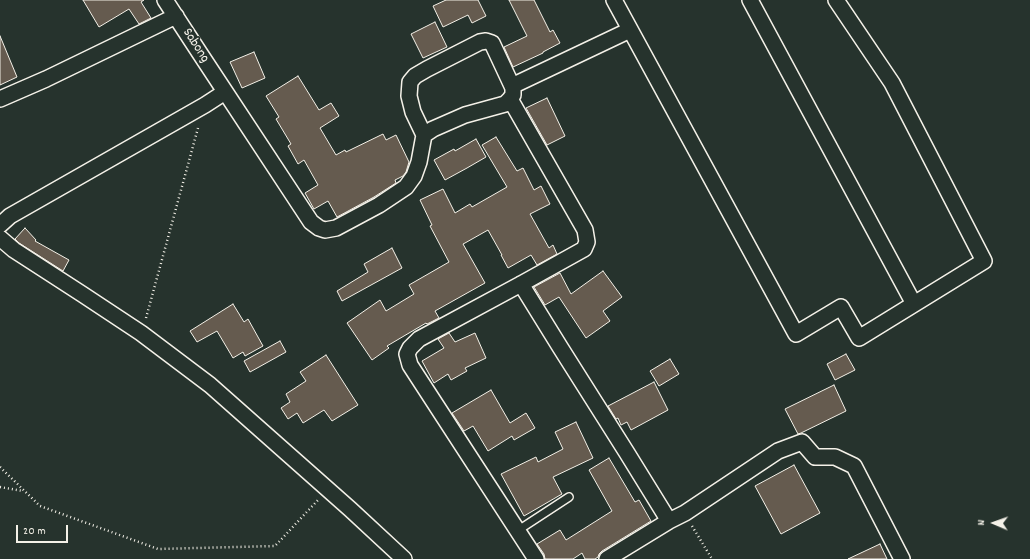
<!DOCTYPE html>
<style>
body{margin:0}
#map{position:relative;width:1030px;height:559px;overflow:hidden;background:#26332d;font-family:Dekko,sans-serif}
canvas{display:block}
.north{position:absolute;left:974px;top:503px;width:40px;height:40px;-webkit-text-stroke:3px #26332d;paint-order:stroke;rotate:272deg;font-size:11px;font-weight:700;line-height:16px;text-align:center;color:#f4f1e8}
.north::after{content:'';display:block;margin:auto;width:14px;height:18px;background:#f4f1e8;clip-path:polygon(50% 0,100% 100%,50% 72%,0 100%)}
.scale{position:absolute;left:16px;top:525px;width:52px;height:18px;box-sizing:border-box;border:2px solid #f4f1e8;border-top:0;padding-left:5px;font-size:12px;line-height:14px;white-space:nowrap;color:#f4f1e8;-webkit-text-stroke:3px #26332d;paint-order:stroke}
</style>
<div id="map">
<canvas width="1030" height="559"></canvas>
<div class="north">N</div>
<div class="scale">20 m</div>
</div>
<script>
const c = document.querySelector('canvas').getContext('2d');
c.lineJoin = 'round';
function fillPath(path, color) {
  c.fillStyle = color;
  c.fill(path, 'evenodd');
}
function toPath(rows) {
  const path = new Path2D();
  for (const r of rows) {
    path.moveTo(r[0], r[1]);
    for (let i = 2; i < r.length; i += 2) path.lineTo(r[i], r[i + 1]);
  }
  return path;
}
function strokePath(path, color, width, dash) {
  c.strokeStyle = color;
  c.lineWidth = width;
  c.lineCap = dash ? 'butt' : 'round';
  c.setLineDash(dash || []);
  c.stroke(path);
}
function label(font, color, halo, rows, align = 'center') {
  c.font = font + ' Dekko,sans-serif';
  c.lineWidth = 3.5;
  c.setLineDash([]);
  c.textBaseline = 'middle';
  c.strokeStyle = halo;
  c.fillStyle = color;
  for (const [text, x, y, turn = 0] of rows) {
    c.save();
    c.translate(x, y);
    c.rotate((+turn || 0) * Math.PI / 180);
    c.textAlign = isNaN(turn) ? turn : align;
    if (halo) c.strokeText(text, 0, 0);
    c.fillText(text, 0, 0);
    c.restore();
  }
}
const building = toPath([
 [83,0,144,0,141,2,151,18,139,24,129,9,99,27,83,0],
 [446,0,478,0,486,16,472,23,468,15,443,27,433,6,446,0],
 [509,0,534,0,550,32,553,30,560,43,543,52,543,53,513,67,504,47,527,36,509,0],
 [435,22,447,47,423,58,411,34,435,22],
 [0,36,17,77,0,85,0,36],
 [254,52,265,78,242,88,230,62,254,52],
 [298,76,319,110,331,103,339,116,320,128,336,155,345,150,346,152,383,134,386,140,396,135,409,162,406,172,403,176,395,180,396,183,374,197,337,217,328,201,314,209,305,193,318,185,304,160,298,164,288,146,291,144,276,119,279,117,266,96,298,76],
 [547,98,565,136,547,145,526,108,547,98],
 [496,137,517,171,523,168,534,190,541,186,550,204,530,214,549,248,553,245,557,254,537,265,531,255,508,268,501,255,502,255,488,230,465,243,463,244,485,283,435,311,439,318,427,324,426,323,387,346,389,348,372,360,347,323,380,300,386,311,414,294,409,285,449,262,430,226,432,225,420,200,443,189,455,213,470,204,472,207,507,187,482,145,496,137],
 [476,139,486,157,467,168,445,180,434,160,454,149,455,151,476,139],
 [25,228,36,240,35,241,69,260,63,271,19,243,15,239,25,228],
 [392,248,402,268,342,301,337,291,368,272,364,264,392,248],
 [603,271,622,297,603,311,610,321,586,338,559,297,545,305,534,287,560,273,571,294,603,271],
 [233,304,244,322,248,319,263,346,245,356,243,352,233,358,217,331,197,342,190,331,233,304],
 [449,333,455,342,475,333,486,358,465,368,467,371,451,380,448,374,434,383,422,361,444,348,438,339,449,333],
 [280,341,286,352,250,372,244,361,280,341],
 [846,354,855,370,835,380,827,364,846,354],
 [326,355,358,405,332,421,324,410,303,423,297,413,288,419,281,408,290,402,286,394,306,381,300,372,326,355],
 [670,359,679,374,659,386,650,371,670,359],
 [654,382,668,410,631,430,627,422,621,425,618,418,616,419,608,406,654,382],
 [834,385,846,411,801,433,798,434,785,409,834,385],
 [491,390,510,423,526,413,535,428,514,440,512,436,488,451,473,426,464,431,452,413,491,390],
 [576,422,593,458,553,477,562,494,524,516,501,474,536,457,538,462,563,449,555,432,576,422],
 [609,458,635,502,639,500,651,521,602,551,599,554,598,557,595,559,585,559,582,553,573,559,545,559,544,554,537,544,560,530,566,540,612,511,589,470,609,458],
 [794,465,820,513,781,534,755,486,794,465],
 [880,544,887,559,848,559,880,544]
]);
fillPath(building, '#655b4f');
strokePath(building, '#f4f1e8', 1);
const service = toPath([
 [517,531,569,497]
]);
const minor = toPath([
 [165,0,199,52,311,222,319,228,325,230,336,228,379,205,406,187,414,176,419,162,424,135,413,112,409,96,410,82,415,76,427,69,480,42,486,41,492,43,513,88,513,95,510,99,505,104,465,115,433,129,424,135],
 [614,0,796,334,841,307,859,338,984,261,892,83,836,0],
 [750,0,914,304],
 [512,86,630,30],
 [0,99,46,79,176,16],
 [510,99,585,230,587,242,584,249,521,284,419,339,410,348,407,354,410,365,536,559],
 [0,225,10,216,205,105,225,92],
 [0,238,14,250,82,294,141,333,210,385,350,509,404,559],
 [521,284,560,347,627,453,669,521],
 [607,559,669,521,685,513,778,451,802,442,815,457,835,457,854,466,902,559]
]);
strokePath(service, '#f4f1e8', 10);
strokePath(minor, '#f4f1e8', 18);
strokePath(toPath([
 [146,318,198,128],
 [0,467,40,506,158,549,275,546,318,500],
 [0,487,23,491],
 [692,526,712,559]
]), '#f4f1e8', 2.5, [1, 3]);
strokePath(service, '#26332d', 7);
strokePath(minor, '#26332d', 15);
label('14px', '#f4f1e8', '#26332d', [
 ["Sabong",195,46,57]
]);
</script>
